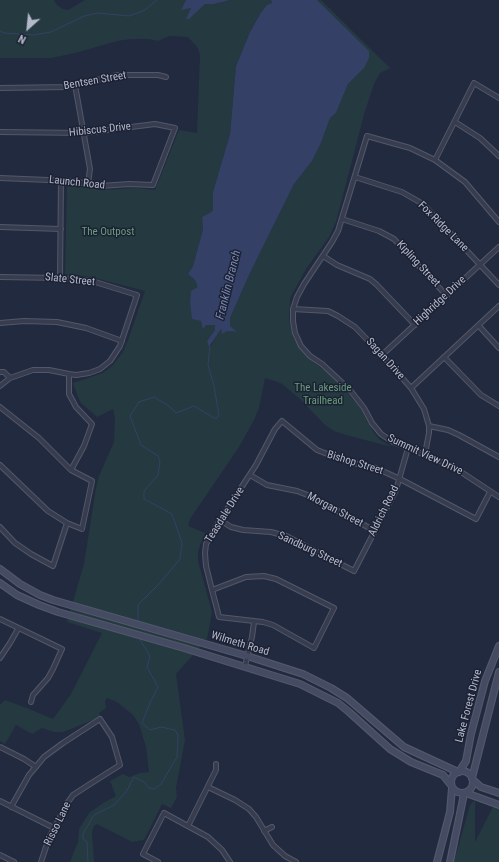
<!DOCTYPE html>
<style>
body{margin:0}
#map{position:relative;width:499px;height:862px;overflow:hidden;background:#222a3f;font-family:"Roboto Condensed",sans-serif}
canvas{display:block}
.north{position:absolute;left:8px;top:8px;width:40px;height:40px;-webkit-text-stroke:3px #1c2234;paint-order:stroke;rotate:207deg;font-size:11px;font-weight:700;line-height:16px;text-align:center;color:#b3b8ca}
.north::after{content:'';display:block;margin:auto;width:14px;height:18px;background:#b3b8ca;clip-path:polygon(50% 0,100% 100%,50% 72%,0 100%)}
</style>
<div id="map">
<canvas width="499" height="862"></canvas>
<div class="north">N</div>
</div>
<script>
const c = document.querySelector('canvas').getContext('2d');
c.lineJoin = 'round';
function fillPath(path, color) {
  c.fillStyle = color;
  c.fill(path, 'evenodd');
}
function toPath(rows) {
  const path = new Path2D();
  for (const r of rows) {
    if (r.length === 3) {
      path.moveTo(r[0] + r[2], r[1]);
      path.arc(r[0], r[1], r[2], 0, 2 * Math.PI);
      continue;
    }
    path.moveTo(r[0], r[1]);
    for (let i = 2; i < r.length; i += 2) path.lineTo(r[i], r[i + 1]);
  }
  return path;
}
function strokePath(path, color, width, dash) {
  c.strokeStyle = color;
  c.lineWidth = width;
  c.lineCap = dash ? 'butt' : 'round';
  c.setLineDash(dash || []);
  c.stroke(path);
}
function label(font, color, halo, rows, align = 'center') {
  c.font = font + ' "Roboto Condensed",sans-serif';
  c.lineWidth = 3;
  c.setLineDash([]);
  c.textBaseline = 'middle';
  c.strokeStyle = halo;
  c.fillStyle = color;
  for (const [text, x, y, turn = 0] of rows) {
    c.save();
    c.translate(x, y);
    c.rotate((+turn || 0) * Math.PI / 180);
    c.textAlign = isNaN(turn) ? turn : align;
    if (halo) c.strokeText(text, 0, 0);
    c.fillText(text, 0, 0);
    c.restore();
  }
}
fillPath(toPath([
 [0,0,54,0,57,5,63,9,68,10,85,0,186,0,182,9,192,8,187,19,205,4,214,4,230,0,271,0,272,3,260,14,250,32,236,66,230,134,213,192,213,212,202,217,203,229,193,266,188,274,195,280,199,287,201,321,206,325,215,325,215,330,207,341,210,347,221,328,222,333,227,331,236,332,230,326,230,318,250,273,294,184,312,161,321,143,330,118,336,113,348,84,364,68,368,51,317,0,321,0,390,68,380,73,374,84,365,111,336,222,329,237,306,269,290,298,289,319,293,337,305,355,337,381,359,406,374,433,380,440,392,447,346,435,334,431,325,425,300,399,282,384,275,381,265,378,259,408,254,420,239,447,190,519,188,526,205,533,198,551,198,561,212,612,207,639,176,674,185,740,176,788,177,797,171,808,162,804,144,840,132,842,97,824,94,826,92,832,94,862,70,862,78,842,79,829,89,813,103,803,116,796,110,781,123,774,129,777,140,773,149,772,146,747,139,724,133,715,117,702,107,698,105,701,106,708,99,713,100,717,71,729,63,732,54,732,42,728,32,734,16,725,5,744,0,741,0,705,5,700,27,708,53,719,71,694,102,633,67,622,84,564,96,488,99,476,114,442,115,419,113,409,97,417,88,409,81,403,78,397,73,383,103,373,112,366,123,352,128,340,145,291,91,277,65,274,67,183,87,188,102,190,136,188,155,190,179,130,197,133,200,55,198,48,188,37,169,36,158,41,149,39,131,39,117,41,79,52,52,58,0,58],
 [475,800,475,842,494,805,499,808,499,862,454,862,470,805]
]), '#253940');
fillPath(toPath([
 [186,0,230,0,214,4,205,4,189,19,186,19,191,8,181,10],
 [271,0,317,0,369,51,369,58,364,68,348,84,336,113,330,118,321,143,312,161,294,184,250,273,230,318,230,326,237,332,227,331,222,334,221,329,209,347,207,341,215,330,215,325,206,325,203,329,201,321,192,319,190,302,191,291,198,287,195,280,188,274,193,266,203,229,202,217,213,211,213,192,230,134,236,66,250,32,260,14,267,5,272,3]
]), '#344065');
strokePath(toPath([
 [0,31,4,33,34,35,51,32,84,16,98,13,129,16,145,10,157,0],
 [138,621,138,605,159,584,180,559,182,543,172,514,144,499,144,491,158,475,160,461,158,456,141,445,130,416,139,402,154,397,169,406,176,413,194,406,216,419,219,415,214,386,208,365,210,346],
 [88,862,87,842,83,839,83,834,94,815,114,805,126,792,134,777,144,782,149,788,154,789,161,784,177,757,178,735,175,730,161,727,150,730,142,723,150,703,158,687,147,667,150,656,139,638]
]), '#344065', 1);
const street = toPath([
 [75,85,90,169,88,184],
 [0,88,66,87,118,75,158,75,166,77],
 [455,122,480,138,499,156],
 [0,132,84,133,155,124,175,128,153,185,129,184,101,186,72,181,0,178],
 [435,160,474,83,499,98],
 [355,177,402,192,423,204,499,285],
 [342,219,379,231,394,239,446,295],
 [499,222,465,182,435,160,410,148,367,136,338,231,332,242,304,284,297,297,293,309,293,321,295,333,301,346,310,356,322,364,350,390,364,408,372,423,381,434,393,442,452,466,499,497],
 [0,227,61,229],
 [323,256,337,265,370,279,376,284,415,325],
 [0,277,60,278,92,281,137,295,120,346,110,361,100,369,89,373,76,375,69,374,49,370,33,370,10,378,0,386],
 [60,278,61,180],
 [293,309,328,311,338,316,355,327,382,355,411,388,424,409,429,426,429,433,425,454],
 [0,323,24,321,57,322,86,328,122,341],
 [479,326,499,348],
 [382,355,499,247],
 [444,357,481,395,499,406],
 [0,372,4,372,10,378],
 [69,374,69,394,76,407,92,424,84,446,71,470],
 [411,388,499,306],
 [0,407,39,438,71,470,92,481,82,529,67,523,48,511,0,465],
 [429,426,448,430,459,435,499,457],
 [250,475,267,485,297,491,310,496,375,531],
 [220,520,231,527,243,530,271,532,286,536,354,571,396,490,408,448],
 [0,527,15,543,31,554,53,566,67,523],
 [212,590,246,577,264,576,276,579,334,608,314,648,273,625,263,622,219,617,216,605,212,590,206,566,205,553,206,544,220,520,256,465,275,429,282,421,317,450,345,461,376,468,400,479,476,519,490,492],
 [0,619,62,649,53,669,48,678,33,695,31,702],
 [0,658,10,643,18,629],
 [245,666,252,637,254,622],
 [0,747,24,759,36,767],
 [208,787,235,800,249,809,256,817,273,845,285,856,296,862],
 [0,801,54,828],
 [11,807,29,775,44,757,63,743,100,719,112,737,120,765,90,784,73,795,68,802,49,838,41,862],
 [188,826,216,770,216,764],
 [264,831,272,827],
 [0,855,14,862],
 [158,862,143,854,164,813,208,837,222,850,230,862]
]);
const secondary = toPath([
 [0,569,20,584,40,595,53,600,247,656,303,674,331,688,347,698,404,747,458,772],
 [0,583,17,595,39,605,58,612,184,648,300,684,338,703,349,712,390,749,411,762,443,775,451,785],
 [462,782,11],
 [459,772,466,761,471,734,485,681,499,646],
 [472,778,499,672],
 [473,780,481,787,499,793],
 [466,793,499,805],
 [437,862,450,812,452,788],
 [450,862,464,794]
]);
strokePath(street, '#52586a', 6);
strokePath(secondary, '#52586a', 8);
strokePath(street, '#373d4f', 4);
strokePath(secondary, '#444b62', 5.5);
label('11px', '#b3b8ca', '#1c2234', [
 ["Bentsen Street",95,81,-10],
 ["Hibiscus Drive",100,130,-6],
 ["Launch Road",77,183,6],
 ["Fox Ridge Lane",443,227,45],
 ["Kipling Street",418,264,47],
 ["Slate Street",70,280,6],
 ["Highridge Drive",440,301,-43],
 ["Sagan Drive",385,359,48],
 ["Summit View Drive",425,455,25],
 ["Bishop Street",355,463,17],
 ["Morgan Street",335,510,28],
 ["Aldrich Road",384,511,-64],
 ["Teasdale Drive",225,515,-58],
 ["Sandburg Street",310,550,25],
 ["Wilmeth Road",240,644,17],
 ["Lake Forest Drive",469,706,-75],
 ["Risso Lane",58,824,-64]
]);
label('11px', '#689c7c', '#1c2234', [
 ["The Outpost",108,232],
 ["The Lakeside",323,388],
 ["Trailhead",323,401]
]);
label('italic 12px', '#7988b3', '#1c2234', [
 ["Franklin Branch",229,285,-76]
]);
</script>
